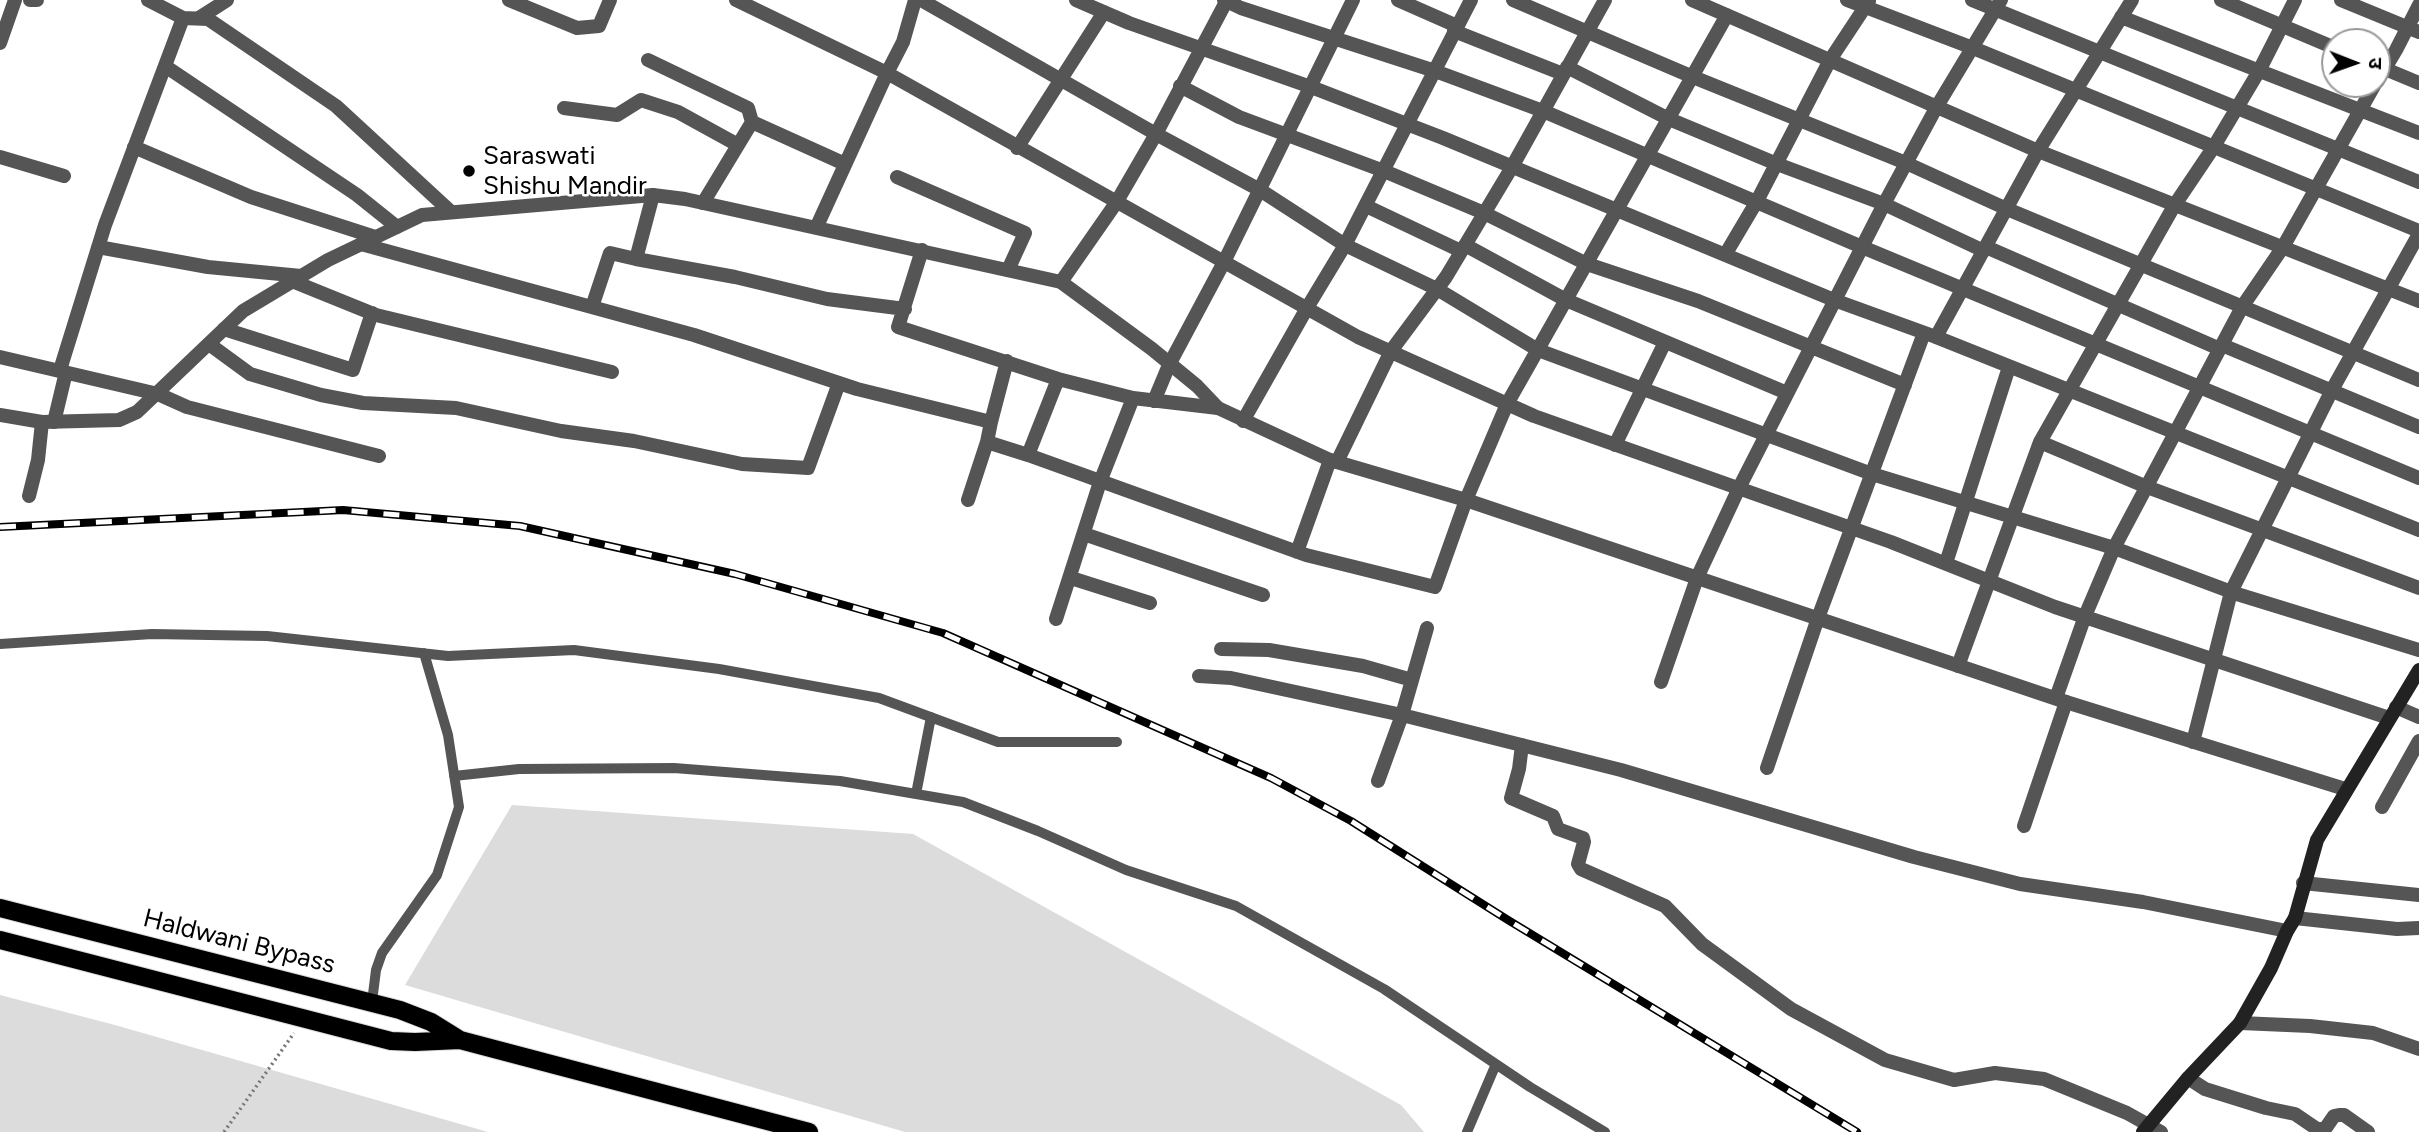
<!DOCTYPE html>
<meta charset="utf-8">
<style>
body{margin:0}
#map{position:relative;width:2419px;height:1132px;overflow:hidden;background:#fff;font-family:Figtree,"Noto Sans Devanagari",sans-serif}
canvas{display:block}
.north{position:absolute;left:2321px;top:28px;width:70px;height:70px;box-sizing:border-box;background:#fff;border:2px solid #999;border-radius:50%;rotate:91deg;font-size:19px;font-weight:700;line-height:28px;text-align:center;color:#000}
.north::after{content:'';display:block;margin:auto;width:24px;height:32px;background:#000;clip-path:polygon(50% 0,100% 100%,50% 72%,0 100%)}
</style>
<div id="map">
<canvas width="2419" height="1132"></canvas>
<div class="north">उ</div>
</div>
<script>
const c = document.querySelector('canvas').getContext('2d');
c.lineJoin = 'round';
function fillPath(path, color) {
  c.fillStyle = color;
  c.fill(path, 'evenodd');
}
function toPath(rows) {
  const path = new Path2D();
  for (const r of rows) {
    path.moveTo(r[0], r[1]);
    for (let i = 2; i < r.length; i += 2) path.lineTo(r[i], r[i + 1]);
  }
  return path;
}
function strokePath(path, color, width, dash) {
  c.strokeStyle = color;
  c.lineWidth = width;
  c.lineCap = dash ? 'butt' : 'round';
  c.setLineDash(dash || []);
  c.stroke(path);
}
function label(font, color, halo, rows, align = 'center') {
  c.font = font + ' Figtree,sans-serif';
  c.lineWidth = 5;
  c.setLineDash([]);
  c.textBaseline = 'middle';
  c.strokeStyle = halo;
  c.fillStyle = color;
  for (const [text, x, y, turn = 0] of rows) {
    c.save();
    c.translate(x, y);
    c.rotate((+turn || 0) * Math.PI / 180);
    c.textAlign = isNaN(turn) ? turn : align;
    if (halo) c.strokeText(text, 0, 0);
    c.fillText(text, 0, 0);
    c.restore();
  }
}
fillPath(toPath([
 [512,805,913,834,1401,1105,1424,1132,905,1132,405,985],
 [0,995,115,1025,488,1132,0,1132]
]), '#dcdcdc');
const primary = toPath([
 [0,908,400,1010,431,1022,460,1040,809,1132],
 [0,940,391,1041,415,1042,460,1040]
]);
strokePath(primary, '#dbdbdb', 20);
strokePath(toPath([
 [224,1132,294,1033]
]), '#777', 3.5, [2, 3.5]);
strokePath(toPath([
 [0,644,152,634,267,636,448,656,574,650,719,669,879,698,998,742,1117,742],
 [454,776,519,769,674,768,840,781,963,802,1038,831,1126,870,1236,906,1384,989,1530,1087,1605,1132],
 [916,794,931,717],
 [372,1002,376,970,382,953,437,875,459,807,448,735,424,653],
 [1467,1132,1496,1064]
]), '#555', 10);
strokePath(toPath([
 [30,0,37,0],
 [148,0,183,18,208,19,336,106,451,212],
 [509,0,577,28,599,26,610,0],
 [736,0,887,73,1358,337,1534,416,1891,542,2055,607,2389,718],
 [921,0,1156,134,1260,190,1345,245,1437,289,1538,350,1872,474,2114,548,2237,594,2419,650],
 [1076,0,1129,23,1311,87,1443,138,1834,300,1936,337,2419,530],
 [1224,0,1241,8,1435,71,1543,111,1862,247,2419,478],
 [1398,0,1457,26],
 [1513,0,1693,77,1906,163,2007,209,2419,380],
 [1692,0,2038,151,2419,301],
 [1847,0,1973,48,2419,231],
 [1972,0,2419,182],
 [2221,0,2335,48],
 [2341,0,2419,32],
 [2121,17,2419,133],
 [199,18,227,0],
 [1454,31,1563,74],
 [0,43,15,0],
 [648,60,748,108,752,122,845,164],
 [165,66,357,195,397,227],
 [2378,66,2419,83],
 [1567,67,1669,119,1777,164,1884,204,1984,251],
 [2377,82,2396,50,2419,5],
 [1180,86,1239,117,1384,171,1484,213,1587,264,1698,301,1905,385],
 [564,108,617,115,641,100,678,112,738,145],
 [134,147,251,197,375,237],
 [1017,148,1104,12],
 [0,157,64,176],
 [897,177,1025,233,1008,270],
 [703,203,752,122],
 [1366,206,1461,251],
 [817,226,887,73,903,42,915,0],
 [361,244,694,335,857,389,991,422,987,442,1028,455,1306,555,1435,587,1466,500,1507,404,1727,15],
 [1465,245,1566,300,1787,393],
 [98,247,208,267,301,276],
 [1986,247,2220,349],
 [922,250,898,327,1058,379],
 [1725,255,1757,201,1830,60,1869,1],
 [636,259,735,277,827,299,905,309],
 [292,281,376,315,612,372],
 [1061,282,1116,203,1156,134,1227,0],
 [592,307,610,253,636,259,653,195],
 [224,329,353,370,372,313],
 [1936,337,2038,151,2132,0],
 [209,344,250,374,321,395,363,403,456,408,561,431,634,441,742,464,808,468,839,383],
 [2222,345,2419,427],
 [0,357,158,394,187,407,379,456],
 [60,370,105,225,183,18],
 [1154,401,1169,365,1224,262,1353,0],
 [1243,421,1307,308,1345,245,1471,0],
 [54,422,66,372],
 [991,422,1007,361],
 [2040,442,2147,487,2419,588],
 [1615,445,1665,342],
 [1028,455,1058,379,1133,398],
 [1337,462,1391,351,1446,277,1512,167,1605,0],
 [29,496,38,460,42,422],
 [968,500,987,442],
 [1084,534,1263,595],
 [1297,552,1330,460],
 [1946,563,2009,367],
 [1071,578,1150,603],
 [1056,619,1100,482,1133,398,1218,408],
 [1221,649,1269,650,1363,666,1412,680],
 [1958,666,2040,442,2174,206,2213,148,2259,71,2295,0],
 [1199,676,1231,678,1402,715,1621,770,1914,857,2020,884,2143,902,2287,931],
 [1661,682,1697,578,1739,488,1884,204,1936,108,2001,0],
 [2056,698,2085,616,2114,548,2242,307,2283,247,2375,84],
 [2396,707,2419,717],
 [2193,742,2231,592,2332,390,2419,234],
 [1522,745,1519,769,1511,798,1553,816,1558,829,1583,838,1584,842,1578,864,1581,869,1665,906,1702,944,1791,1009,1885,1060,1954,1080,1995,1073,2044,1079,2127,1113,2161,1132],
 [1767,768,1818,618,1924,333],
 [1378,781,1402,715,1427,628],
 [2382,807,2419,741],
 [2024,826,2066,702],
 [2303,883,2419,895],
 [2295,918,2397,929,2419,928],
 [2240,1023,2310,1026,2373,1033,2419,1049],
 [2188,1078,2205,1089,2266,1108,2295,1114,2317,1129,2325,1129,2334,1116,2339,1115,2344,1115,2368,1132]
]), '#555', 14);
strokePath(toPath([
 [0,415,42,422,119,420,137,412,243,311,328,260,422,215,653,195,685,199,1061,282,1152,349,1197,386,1218,408,1330,460,1466,500,2066,702,2345,789]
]), '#555', 14);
strokePath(toPath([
 [2143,1132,2188,1078,2240,1023,2271,968,2287,931,2295,918,2317,840,2419,670]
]), '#222', 14);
strokePath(primary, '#000', 18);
const rail = toPath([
 [0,527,343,510,520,526,735,574,943,633,1271,778,1351,821,1508,920,1857,1132]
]);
strokePath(rail, '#000', 8);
strokePath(rail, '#fff', 5, [16]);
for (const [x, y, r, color] of [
 [469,171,7,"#000"]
]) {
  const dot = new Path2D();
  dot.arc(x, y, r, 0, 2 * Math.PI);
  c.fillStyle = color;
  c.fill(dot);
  strokePath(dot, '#fff', 2.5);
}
label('26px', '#000', '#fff', [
 ["Saraswati",483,156],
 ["Shishu Mandir",483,186]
], 'left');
label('26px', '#000', '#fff', [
 ["Haldwani Bypass",239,942,14]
]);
</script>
